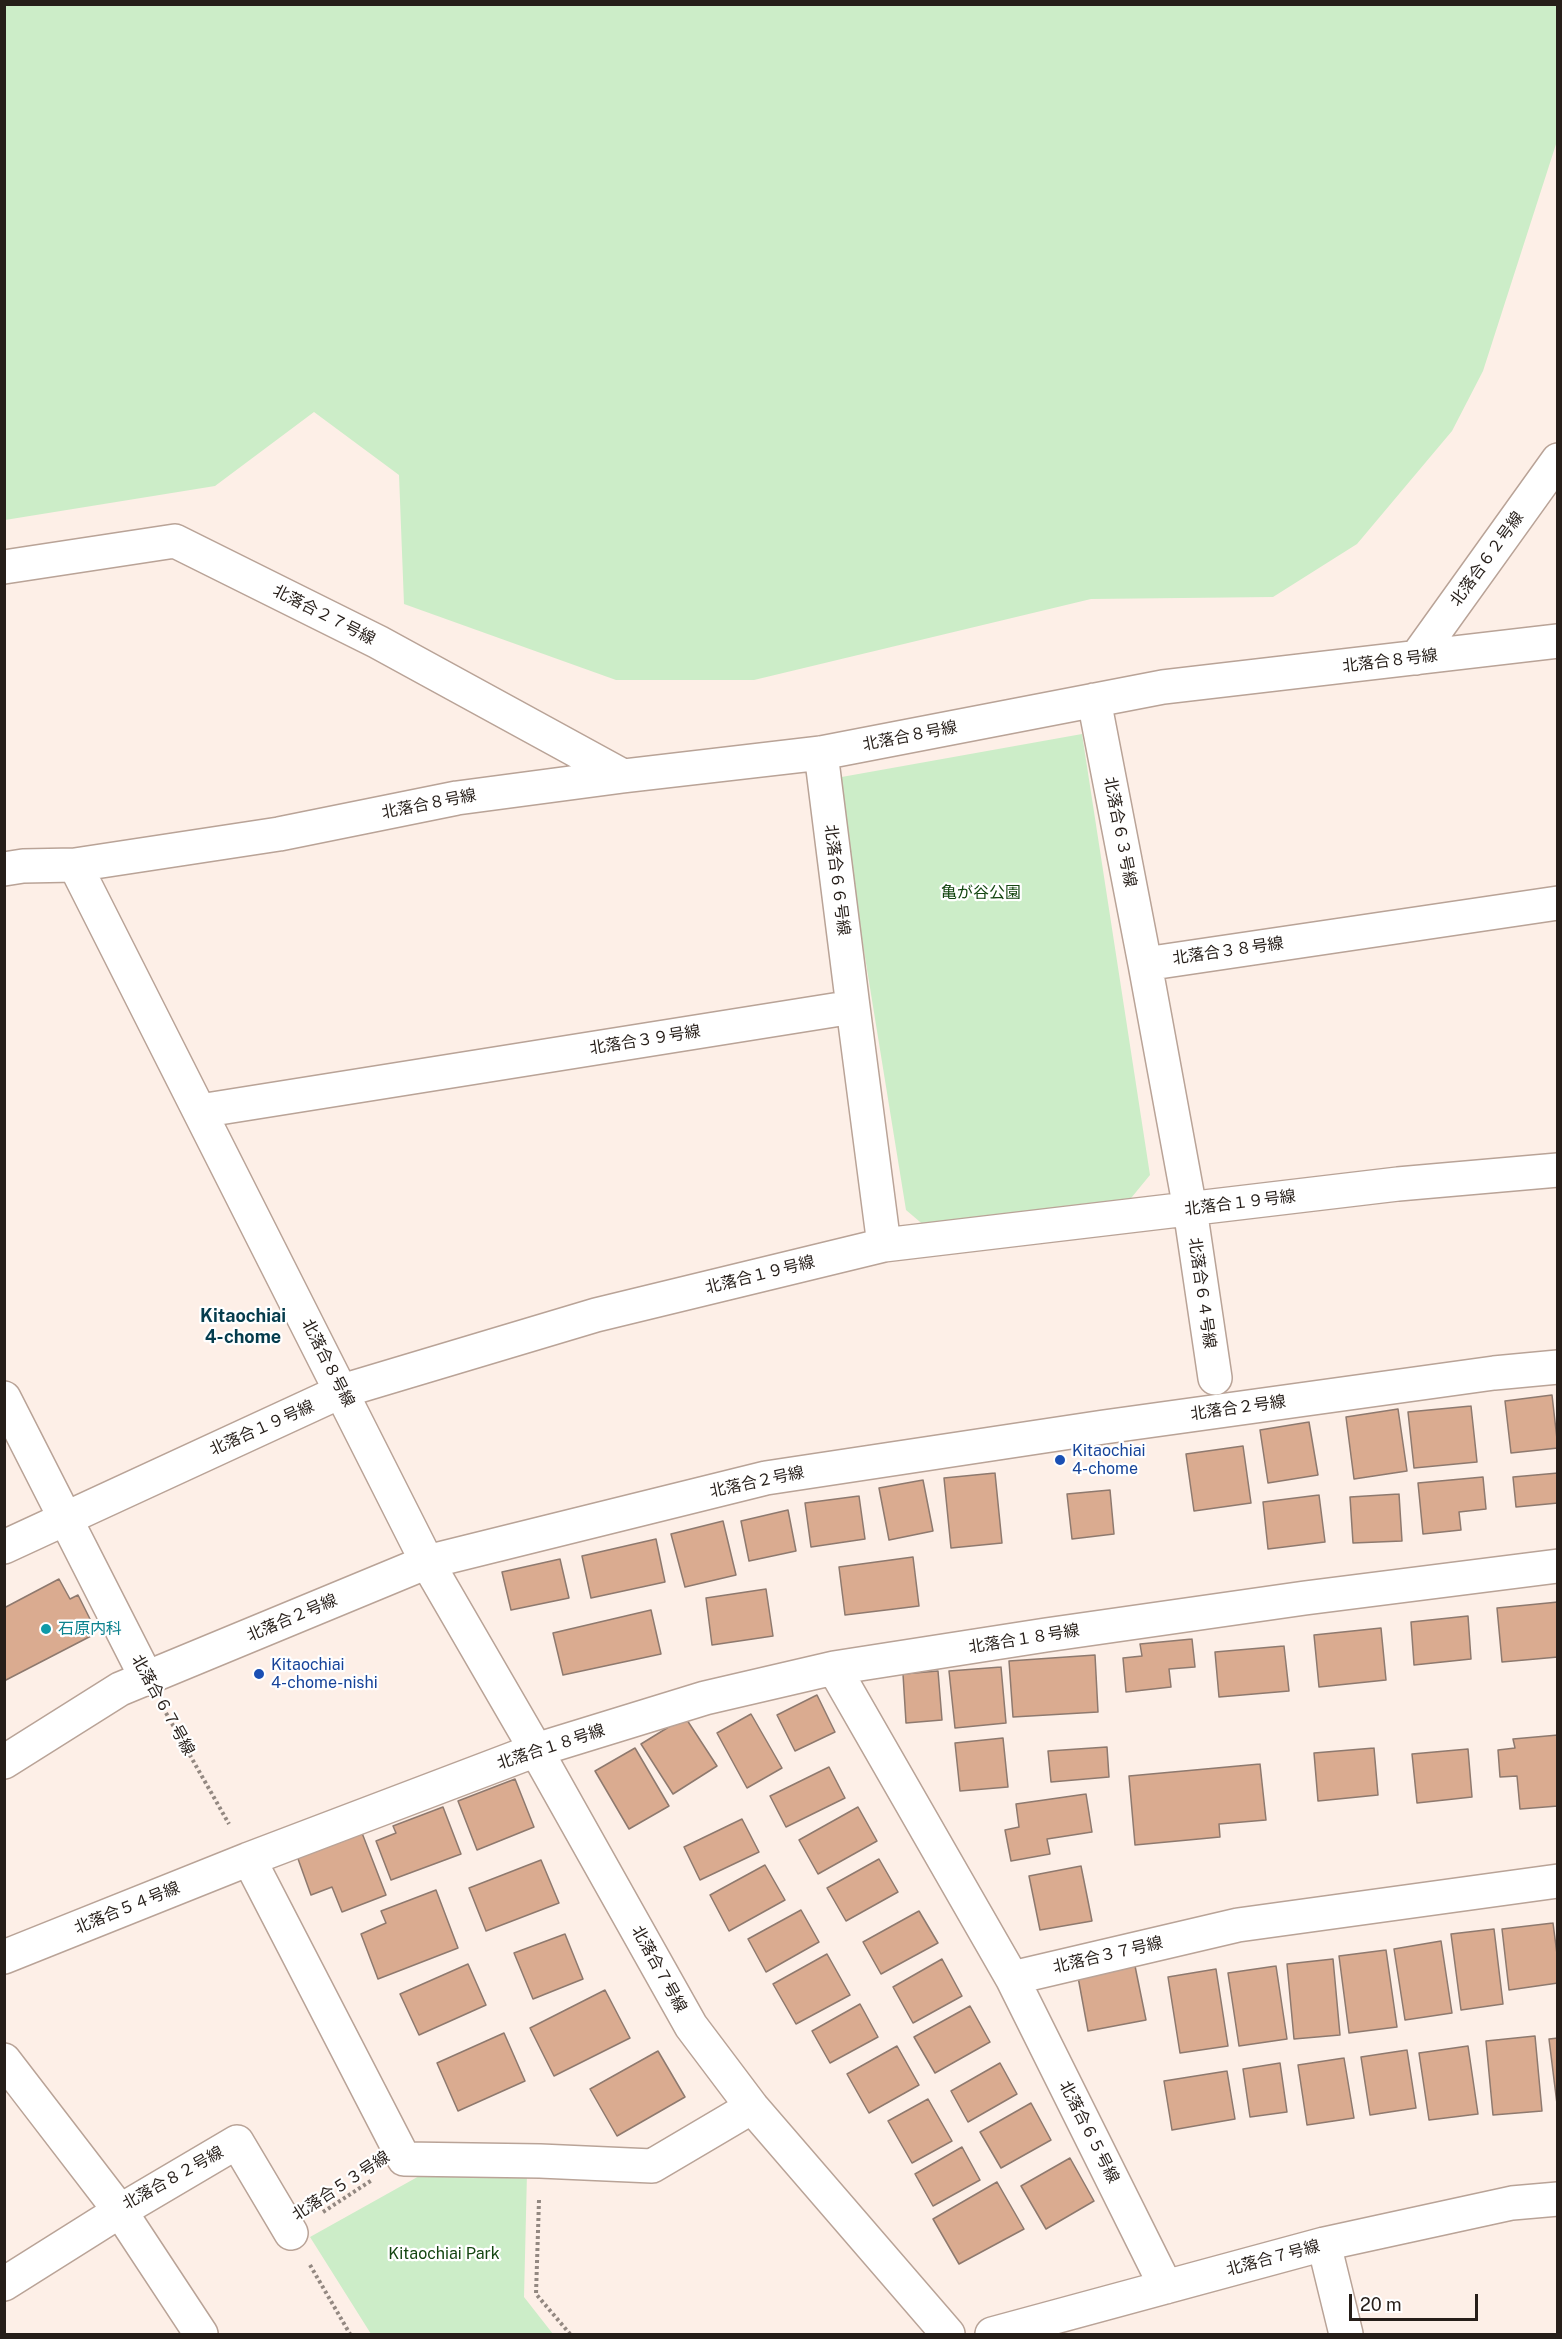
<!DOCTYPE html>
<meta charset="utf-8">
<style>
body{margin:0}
#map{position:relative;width:1562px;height:2339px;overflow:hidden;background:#fdefe7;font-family:"Public Sans",sans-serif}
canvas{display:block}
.frame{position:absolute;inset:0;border:6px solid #261e19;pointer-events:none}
.scale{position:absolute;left:1349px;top:2294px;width:129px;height:27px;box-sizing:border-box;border:3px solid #261e19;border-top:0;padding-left:8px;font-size:18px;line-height:21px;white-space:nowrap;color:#261e19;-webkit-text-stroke:4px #fff;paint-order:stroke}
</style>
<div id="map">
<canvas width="1562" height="2339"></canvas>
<div class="frame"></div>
<div class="scale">20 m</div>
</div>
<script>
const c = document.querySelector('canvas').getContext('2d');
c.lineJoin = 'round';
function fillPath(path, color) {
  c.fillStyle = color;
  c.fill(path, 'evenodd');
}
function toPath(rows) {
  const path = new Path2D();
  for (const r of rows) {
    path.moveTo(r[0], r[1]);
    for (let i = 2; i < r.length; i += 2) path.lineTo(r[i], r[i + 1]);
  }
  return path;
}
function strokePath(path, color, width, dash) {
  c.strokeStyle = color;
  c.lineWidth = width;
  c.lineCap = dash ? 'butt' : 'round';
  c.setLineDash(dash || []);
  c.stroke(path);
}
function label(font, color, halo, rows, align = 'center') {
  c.font = font + ' "Public Sans","Noto Sans JP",sans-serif';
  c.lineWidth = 4.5;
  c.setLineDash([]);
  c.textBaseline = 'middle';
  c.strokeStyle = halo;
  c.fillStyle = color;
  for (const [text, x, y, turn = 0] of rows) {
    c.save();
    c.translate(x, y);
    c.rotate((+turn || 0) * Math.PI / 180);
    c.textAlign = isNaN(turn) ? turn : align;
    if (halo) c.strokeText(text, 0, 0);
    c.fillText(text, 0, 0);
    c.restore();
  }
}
fillPath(toPath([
 [5,4,1557,5,1557,141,1483,371,1452,431,1357,544,1273,597,1091,599,754,680,616,680,404,604,399,475,314,412,215,486,5,520],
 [1082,734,1150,1175,1127,1203,926,1227,906,1210,836,778],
 [527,2173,524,2297,553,2334,371,2334,310,2237,421,2175]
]), '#ccedc8');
const building = toPath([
 [1552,1395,1558,1448,1511,1453,1505,1401,1552,1395],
 [1471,1406,1477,1462,1414,1468,1408,1412,1471,1406],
 [1398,1409,1407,1471,1354,1479,1346,1417,1398,1409],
 [1309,1422,1318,1475,1268,1483,1260,1430,1309,1422],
 [1243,1446,1251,1503,1194,1511,1186,1454,1243,1446],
 [995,1473,1002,1543,951,1548,944,1478,995,1473],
 [1558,1473,1558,1503,1516,1507,1513,1477,1558,1473],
 [1483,1477,1486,1509,1459,1512,1461,1530,1423,1534,1418,1483,1483,1477],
 [923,1480,933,1531,889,1540,879,1488,923,1480],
 [1110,1490,1114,1534,1072,1539,1067,1494,1110,1490],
 [1399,1494,1402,1541,1353,1543,1350,1497,1399,1494],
 [1319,1495,1325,1542,1268,1549,1263,1502,1319,1495],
 [859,1496,865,1539,811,1547,805,1503,859,1496],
 [788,1510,796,1551,749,1561,741,1521,788,1510],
 [723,1521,736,1575,685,1587,671,1534,723,1521],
 [656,1539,665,1582,591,1598,582,1556,656,1539],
 [913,1557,919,1606,845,1615,839,1567,913,1557],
 [560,1559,569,1598,511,1610,502,1572,560,1559],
 [59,1579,70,1599,78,1595,90,1619,84,1622,91,1636,4,1681,4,1608,59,1579],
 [766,1589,773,1636,712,1645,706,1598,766,1589],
 [1558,1602,1558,1657,1502,1662,1497,1608,1558,1602],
 [651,1610,661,1654,563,1675,553,1633,651,1610],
 [1468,1616,1471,1659,1414,1665,1411,1622,1468,1616],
 [1381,1628,1386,1680,1319,1687,1314,1635,1381,1628],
 [1192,1639,1195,1667,1169,1669,1171,1687,1126,1692,1123,1658,1142,1656,1140,1644,1192,1639],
 [1284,1646,1289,1691,1219,1697,1215,1652,1284,1646],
 [1095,1655,1098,1712,1013,1717,1009,1661,1095,1655],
 [1001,1667,1006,1723,955,1728,949,1671,1001,1667],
 [938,1671,942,1720,906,1723,903,1674,938,1671],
 [817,1695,835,1732,795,1751,777,1715,817,1695],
 [751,1714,782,1768,747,1788,717,1733,751,1714],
 [685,1717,717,1766,673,1794,641,1744,685,1717],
 [1558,1735,1558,1806,1520,1809,1517,1776,1500,1777,1498,1750,1515,1748,1513,1739,1558,1735],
 [1003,1738,1008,1787,960,1791,955,1743,1003,1738],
 [1107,1747,1109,1777,1051,1782,1048,1751,1107,1747],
 [635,1748,669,1806,629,1829,595,1771,635,1748],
 [1374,1748,1378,1795,1318,1801,1314,1753,1374,1748],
 [1468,1749,1472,1797,1417,1803,1412,1754,1468,1749],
 [1260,1764,1266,1820,1219,1824,1220,1837,1135,1845,1129,1776,1260,1764],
 [829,1767,845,1798,786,1827,770,1796,829,1767],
 [515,1779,534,1827,477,1850,458,1801,515,1779],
 [1086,1794,1092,1832,1047,1839,1050,1854,1011,1861,1005,1830,1019,1827,1016,1804,1086,1794],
 [443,1807,461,1854,391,1880,376,1841,396,1833,393,1826,443,1807],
 [858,1807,877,1841,818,1874,799,1840,858,1807],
 [742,1819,759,1852,700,1880,684,1847,742,1819],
 [362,1833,386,1895,342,1912,332,1887,311,1895,297,1856,362,1833],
 [879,1859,898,1892,846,1921,827,1888,879,1859],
 [541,1860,559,1903,486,1931,469,1888,541,1860],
 [765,1865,785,1900,729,1931,710,1895,765,1865],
 [1081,1866,1092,1921,1040,1930,1029,1876,1081,1866],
 [436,1890,458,1948,378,1979,361,1934,386,1923,381,1911,436,1890],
 [801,1910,819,1942,766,1972,748,1939,801,1910],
 [919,1911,938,1943,881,1974,863,1942,919,1911],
 [1553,1923,1558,1962,1558,1983,1509,1990,1502,1929,1553,1923],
 [1494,1929,1503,2004,1461,2010,1451,1934,1494,1929],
 [565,1934,583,1979,533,1999,514,1953,565,1934],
 [1441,1941,1452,2013,1405,2020,1394,1949,1441,1941],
 [1386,1950,1397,2027,1349,2033,1339,1956,1386,1950],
 [827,1954,850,1995,796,2024,773,1984,827,1954],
 [942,1959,962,1996,913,2023,893,1987,942,1959],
 [1333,1959,1340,2035,1294,2039,1287,1964,1333,1959],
 [468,1964,486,2005,419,2035,400,1994,468,1964],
 [1135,1966,1146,2020,1088,2031,1078,1977,1135,1966],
 [1276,1966,1287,2039,1239,2046,1228,1973,1276,1966],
 [1216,1969,1228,2046,1180,2053,1168,1977,1216,1969],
 [605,1990,630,2038,554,2076,530,2028,605,1990],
 [860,2004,878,2037,830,2063,812,2031,860,2004],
 [970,2006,990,2042,935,2073,914,2037,970,2006],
 [504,2033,525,2081,458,2111,437,2063,504,2033],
 [1535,2036,1542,2111,1493,2115,1486,2041,1535,2036],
 [1558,2038,1558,2104,1557,2104,1549,2039,1558,2038],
 [897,2046,919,2085,869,2113,847,2074,897,2046],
 [1468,2046,1478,2114,1429,2120,1419,2053,1468,2046],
 [1407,2050,1416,2108,1370,2115,1361,2057,1407,2050],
 [658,2051,685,2097,617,2136,590,2089,658,2051],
 [1344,2058,1354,2118,1307,2125,1298,2065,1344,2058],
 [1000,2063,1017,2094,968,2122,951,2091,1000,2063],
 [1280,2063,1287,2112,1250,2117,1243,2069,1280,2063],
 [1227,2071,1235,2119,1172,2130,1164,2081,1227,2071],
 [928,2099,952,2141,912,2163,888,2121,928,2099],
 [1031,2103,1051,2140,1001,2168,980,2132,1031,2103],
 [962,2147,980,2180,933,2206,915,2174,962,2147],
 [1070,2158,1094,2201,1046,2229,1021,2186,1070,2158],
 [997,2182,1024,2229,959,2264,933,2219,997,2182]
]);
fillPath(building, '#daab90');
strokePath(building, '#8e796e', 1.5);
const street = toPath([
 [4,567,175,541,378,642,623,776],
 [1416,658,1558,460],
 [1094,700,1145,964],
 [821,753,853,1007],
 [4,869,23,866,75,865],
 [200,1111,853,1007,884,1245],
 [1215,1378,1190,1209,1145,964,1558,903],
 [4,1398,147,1679],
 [4,1547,342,1391,596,1315,884,1245,1398,1184,1558,1170],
 [834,1668,1012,1978,1238,1925,1558,1881],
 [4,1957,249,1859],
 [1012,1978,1166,2287],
 [4,2060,120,2211,201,2334],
 [752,2107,652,2166,540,2161,404,2159,249,1859,536,1750,705,1698,834,1668,1046,1635,1305,1598,1558,1566],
 [1324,2244,1346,2334],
 [4,2284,120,2211,237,2142,291,2233],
 [948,2334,752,2107,691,2026,536,1750,427,1562,75,865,279,834,457,798,623,776,821,753,1163,687,1558,641],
 [992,2334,1324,2244,1512,2203,1558,2199]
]);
const secondary = toPath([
 [4,1762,120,1689,427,1562,766,1478,1104,1427,1494,1373,1558,1367]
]);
strokePath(street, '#b9a397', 36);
strokePath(secondary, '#b9a397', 36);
strokePath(toPath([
 [166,1713,229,1824],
 [539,2200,536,2294,570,2334],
 [323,2212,372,2180],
 [310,2265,350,2334]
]), '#938881', 4, [3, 3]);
strokePath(street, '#fff', 33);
strokePath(secondary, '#fff', 33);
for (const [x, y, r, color] of [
 [1060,1460,6,"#1a4fb4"],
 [46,1629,6,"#0f9aa8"],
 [259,1674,6,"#1a4fb4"]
]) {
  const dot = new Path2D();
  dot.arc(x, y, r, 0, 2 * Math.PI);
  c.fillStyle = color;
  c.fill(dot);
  strokePath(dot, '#fff', 2);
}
label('16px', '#261e19', '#fff', [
 ["北落合６２号線",1487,559,-54],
 ["北落合２７号線",324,615,27],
 ["北落合８号線",1390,661,-7],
 ["北落合８号線",910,736,-11],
 ["北落合８号線",429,804,-11],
 ["北落合６３号線",1120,832,79],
 ["北落合６６号線",837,880,83],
 ["北落合３８号線",1228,951,-8],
 ["北落合３９号線",645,1040,-9],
 ["北落合１９号線",1240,1203,-7],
 ["北落合１９号線",760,1275,-14],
 ["北落合６４号線",1202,1293,82],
 ["北落合８号線",328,1363,63],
 ["北落合２号線",1238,1408,-8],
 ["北落合１９号線",262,1428,-24],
 ["北落合２号線",757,1482,-12],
 ["北落合２号線",292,1618,-23],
 ["北落合１８号線",1024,1639,-9],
 ["北落合６７号線",163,1705,61],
 ["北落合１８号線",551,1747,-18],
 ["北落合５４号線",127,1908,-22],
 ["北落合３７号線",1108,1955,-13],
 ["北落合７号線",659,1969,61],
 ["北落合６５号線",1089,2132,63],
 ["北落合８２号線",173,2178,-29],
 ["北落合５３号線",341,2186,-33],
 ["北落合７号線",1273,2258,-15]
]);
label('16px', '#144611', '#fff', [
 ["亀が谷公園",981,893],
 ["Kitaochiai Park",444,2254]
]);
label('16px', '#164399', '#fff', [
 ["Kitaochiai",1072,1451],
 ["4-chome",1072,1469],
 ["Kitaochiai",271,1665],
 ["4-chome-nishi",271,1683]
], 'left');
label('16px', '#0d838f', '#fff', [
 ["石原内科",58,1629]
], 'left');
label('bold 18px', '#053c4d', '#fff', [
 ["Kitaochiai",243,1316],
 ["4-chome",243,1337]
]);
</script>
